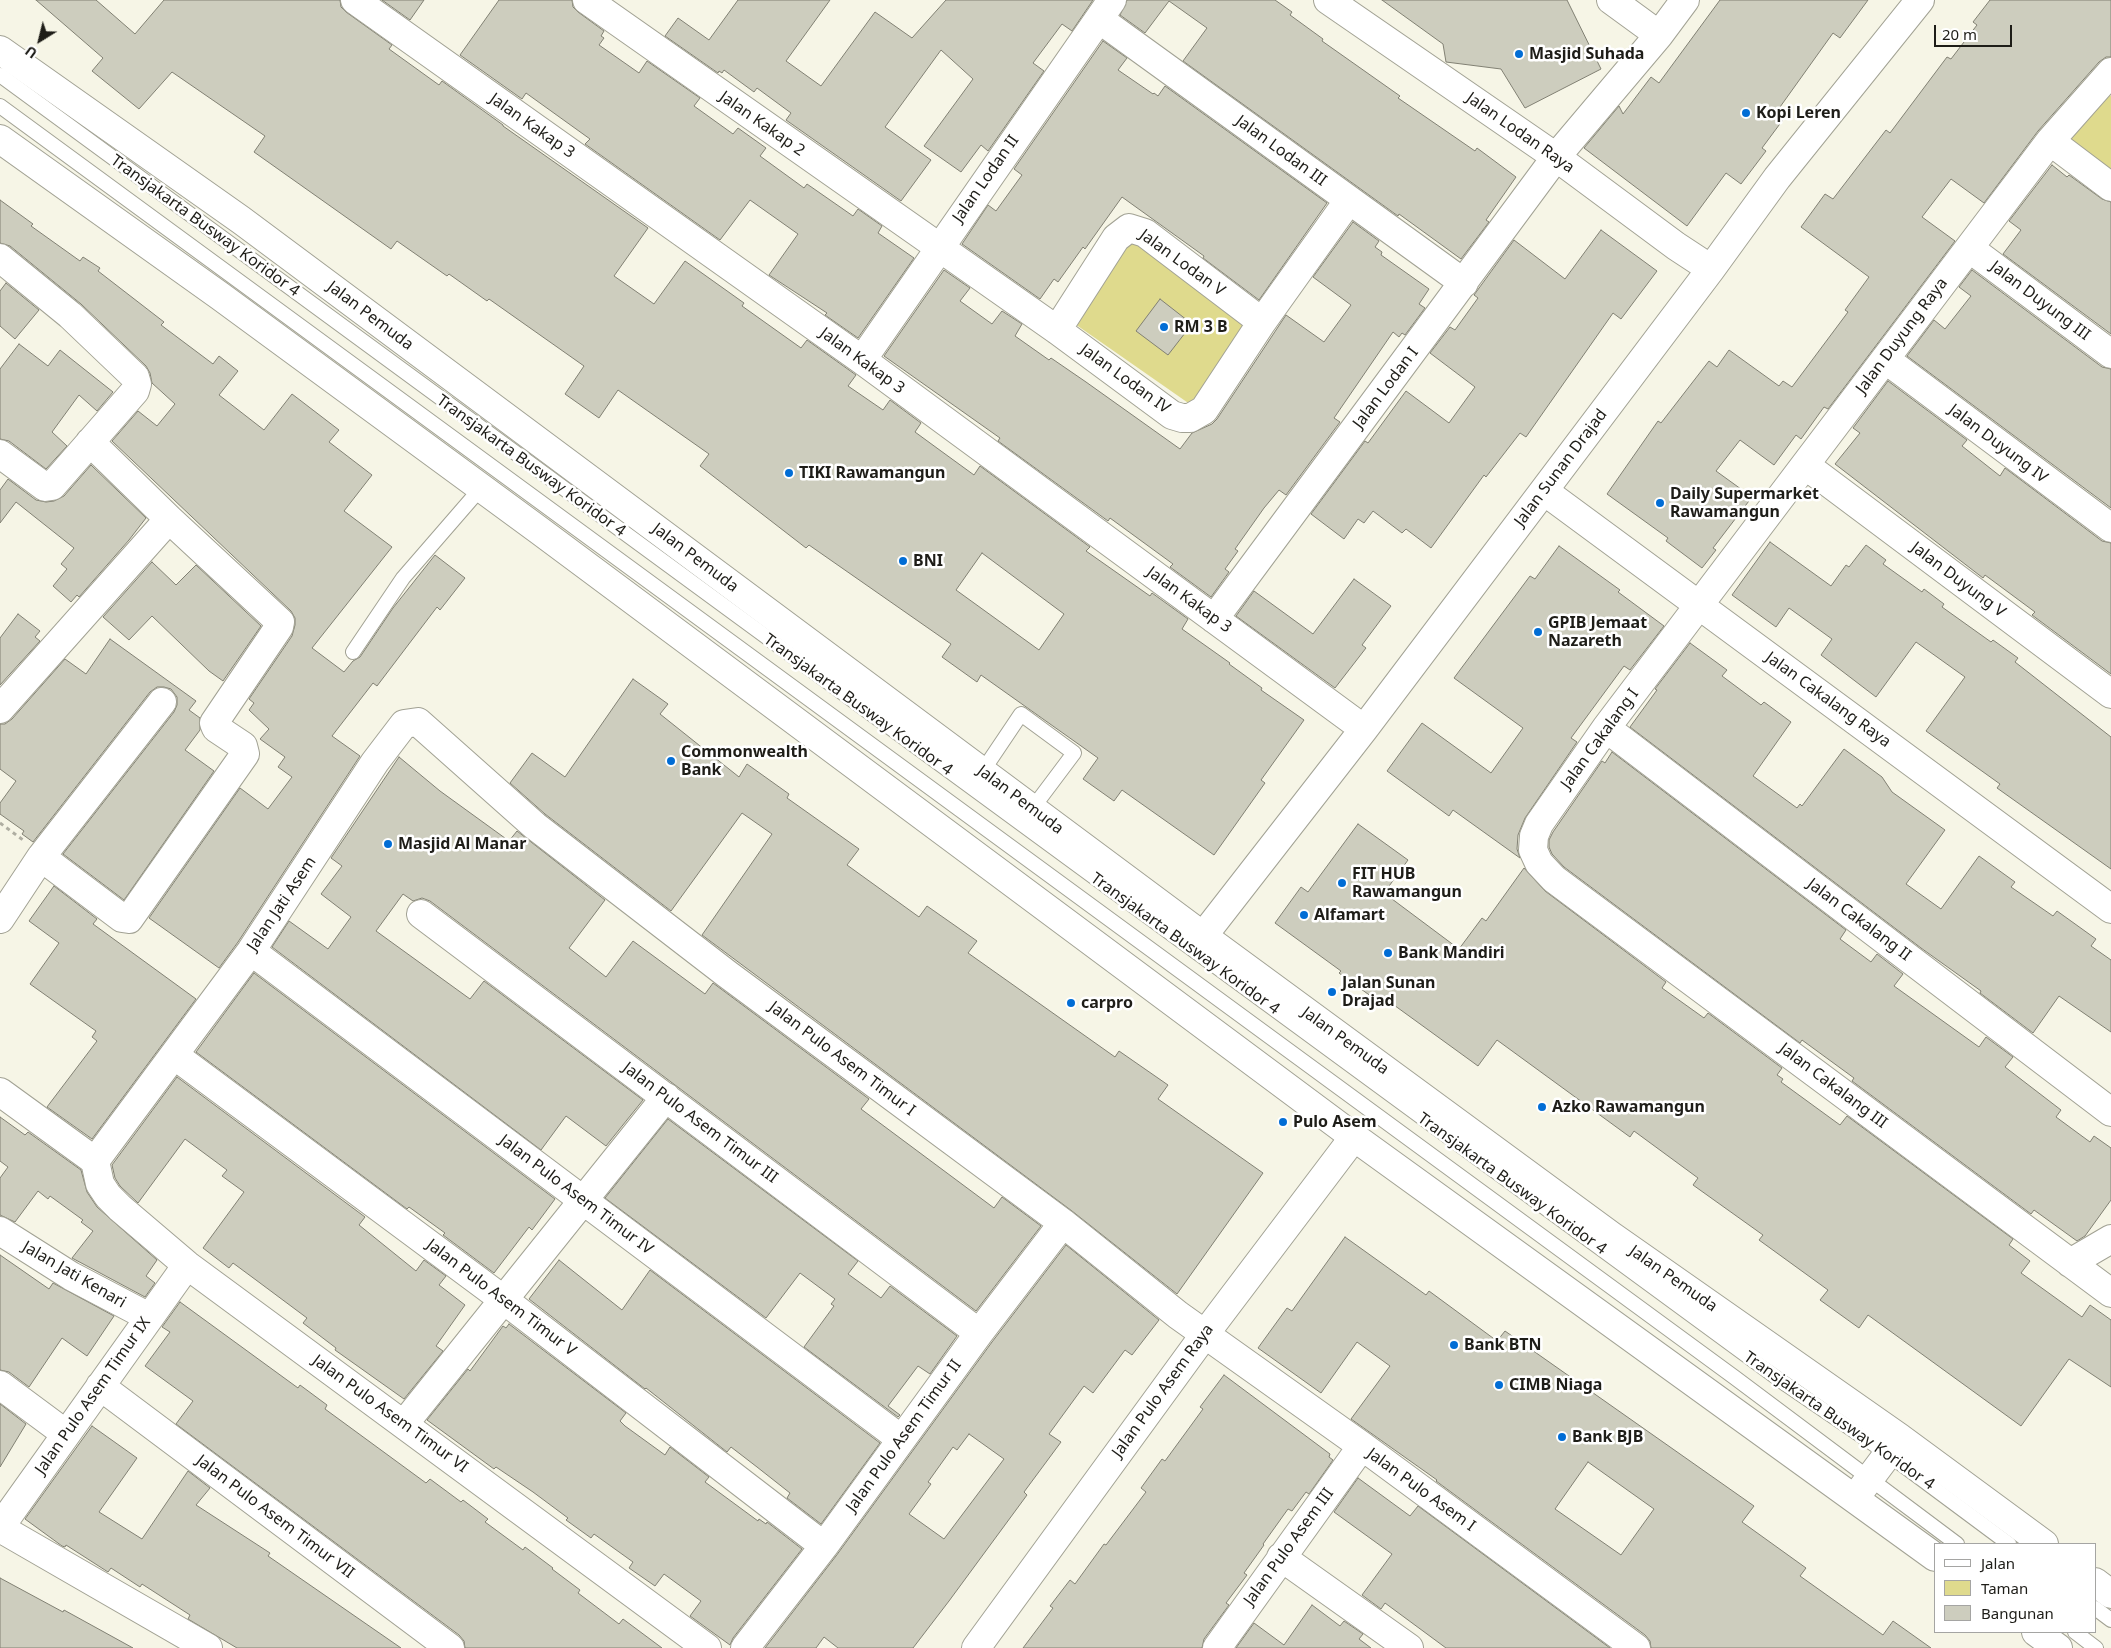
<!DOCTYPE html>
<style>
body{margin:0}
#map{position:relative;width:2111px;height:1648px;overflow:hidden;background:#f6f5e6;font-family:"Noto Sans",sans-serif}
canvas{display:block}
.legend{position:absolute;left:1934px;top:1543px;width:162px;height:90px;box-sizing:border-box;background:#fff;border:1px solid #a5a5a3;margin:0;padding:6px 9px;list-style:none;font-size:15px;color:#1e1d18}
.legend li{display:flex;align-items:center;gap:10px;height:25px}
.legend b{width:25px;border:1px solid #a5a5a3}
.north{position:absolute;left:15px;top:15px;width:50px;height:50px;-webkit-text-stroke:4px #fff;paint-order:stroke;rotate:216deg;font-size:14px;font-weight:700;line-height:20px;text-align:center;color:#1e1d18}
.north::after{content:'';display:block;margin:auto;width:18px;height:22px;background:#1e1d18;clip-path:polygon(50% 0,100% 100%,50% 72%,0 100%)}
.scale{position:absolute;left:1934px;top:25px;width:78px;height:22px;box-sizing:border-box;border:2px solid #1e1d18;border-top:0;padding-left:6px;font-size:15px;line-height:18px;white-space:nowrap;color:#1e1d18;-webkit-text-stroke:4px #fff;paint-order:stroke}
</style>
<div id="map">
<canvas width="2111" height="1648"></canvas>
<ul class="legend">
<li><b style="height:6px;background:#fff"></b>Jalan</li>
<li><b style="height:14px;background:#dfda8d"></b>Taman</li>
<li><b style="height:14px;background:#cdcdbe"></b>Bangunan</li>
</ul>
<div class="north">U</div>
<div class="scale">20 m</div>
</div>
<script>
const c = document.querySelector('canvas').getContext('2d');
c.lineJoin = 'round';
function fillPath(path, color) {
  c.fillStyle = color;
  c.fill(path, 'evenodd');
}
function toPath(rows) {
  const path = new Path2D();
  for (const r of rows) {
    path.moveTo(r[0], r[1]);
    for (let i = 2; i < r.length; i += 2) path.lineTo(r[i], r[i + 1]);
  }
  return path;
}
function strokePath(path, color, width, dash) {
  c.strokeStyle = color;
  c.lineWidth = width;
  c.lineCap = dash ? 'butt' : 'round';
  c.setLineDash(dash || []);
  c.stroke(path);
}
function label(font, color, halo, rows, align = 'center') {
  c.font = font + ' "Noto Sans",sans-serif';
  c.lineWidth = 5;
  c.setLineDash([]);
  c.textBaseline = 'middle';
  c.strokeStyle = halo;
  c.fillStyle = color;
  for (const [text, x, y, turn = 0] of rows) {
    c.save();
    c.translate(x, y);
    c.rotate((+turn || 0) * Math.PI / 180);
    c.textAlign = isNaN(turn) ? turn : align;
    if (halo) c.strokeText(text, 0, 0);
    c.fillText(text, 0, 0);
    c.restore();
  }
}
fillPath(toPath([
 [2094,80,2111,96,2111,177,2055,136],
 [1131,239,1251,325,1194,407,1075,324]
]), '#dfda8d');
const building = toPath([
 [36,0,96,0,135,34,164,0,340,0,341,7,346,12,392,45,389,49,439,85,442,81,503,125,503,126,648,228,614,276,654,304,685,261,744,303,742,306,801,348,807,340,856,375,848,386,883,410,890,400,921,423,915,432,941,451,974,475,980,466,1090,547,1086,551,1150,596,1152,593,1188,619,1182,629,1230,663,1229,664,1262,688,1261,690,1304,720,1261,780,1265,783,1214,855,1122,790,1114,801,1083,779,1098,758,981,675,977,682,942,657,951,644,809,545,806,548,700,466,709,454,618,390,599,418,565,394,584,366,489,299,487,301,449,274,447,276,397,241,391,249,254,152,265,136,172,72,139,109,92,71,103,58,36,0],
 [982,553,1064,614,1039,650,956,590,982,553],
 [382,0,424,0,410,20,382,0],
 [499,0,572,0,573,7,578,12,604,31,601,36,604,38,599,45,639,73,647,61,700,98,694,106,733,134,738,128,766,148,760,156,804,188,807,184,853,216,858,209,882,226,878,233,914,258,858,338,825,315,827,313,769,275,798,234,750,200,720,240,585,144,590,139,526,93,522,99,460,55,499,0],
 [738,0,830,0,786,61,821,86,875,12,912,38,946,0,1093,0,1072,31,1062,24,1033,63,1044,71,988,151,981,145,961,172,924,146,973,79,941,50,885,127,931,160,901,201,786,120,791,113,757,88,754,92,724,70,722,73,719,71,718,73,665,36,678,18,709,40,738,0],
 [1127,0,1275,0,1292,12,1290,15,1323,39,1322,41,1400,96,1398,98,1475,151,1477,148,1516,177,1486,220,1489,222,1461,259,1399,214,1398,216,1183,61,1207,28,1169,1,1145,33,1120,15,1127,0],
 [1382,0,1567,0,1601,69,1525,108,1501,69,1446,62,1443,44,1382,0],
 [1720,0,1868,0,1840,38,1833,33,1780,107,1788,113,1762,148,1766,151,1741,184,1726,173,1687,226,1584,148,1619,106,1623,114,1651,77,1659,83,1720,0],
 [1990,0,2111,0,2111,57,2106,57,2099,62,2038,131,1984,203,1951,179,1922,217,1955,241,1828,409,1824,407,1801,439,1796,435,1774,465,1740,440,1716,471,1752,497,1713,548,1716,550,1702,568,1666,541,1668,538,1607,494,1658,421,1661,423,1709,361,1717,367,1729,350,1779,386,1783,381,1792,387,1848,312,1845,310,1869,277,1801,227,1825,194,1833,199,1886,130,1890,133,1947,57,1951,59,1977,25,1973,22,1990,0],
 [1103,41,1127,58,1118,70,1153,94,1154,93,1158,96,1165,86,1327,203,1259,300,1203,258,1204,256,1122,197,1085,249,1083,247,1058,282,1054,279,1040,299,962,244,988,205,996,211,1022,175,1014,169,1103,41],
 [2052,165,2067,177,2069,175,2102,199,2111,202,2111,334,2003,254,2021,230,2009,221,2052,165],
 [0,200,33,224,31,226,80,261,83,257,100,268,98,271,164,322,161,325,213,364,219,356,238,371,219,395,264,430,292,394,339,430,329,442,372,475,344,511,392,547,312,648,344,672,353,661,360,657,393,608,435,555,465,578,440,610,437,607,377,686,373,683,332,736,360,756,238,942,219,968,149,918,240,788,268,809,292,777,278,767,285,757,260,739,269,729,249,710,254,703,249,699,292,636,295,625,295,618,291,611,112,441,138,411,157,426,175,404,152,383,150,373,146,366,81,304,10,246,0,243,0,200],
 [1353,222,1379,241,1375,247,1382,252,1381,255,1429,289,1419,304,1425,308,1405,335,1402,333,1399,337,1393,332,1334,418,1340,422,1286,495,1279,490,1264,508,1235,549,1238,551,1225,569,1229,572,1211,597,1170,567,1173,564,1110,518,1108,521,998,441,1000,438,884,356,944,270,970,288,960,301,992,324,1002,311,1022,324,1015,336,1049,360,1051,358,1086,382,1180,449,1192,433,1212,424,1217,419,1286,315,1324,342,1351,305,1313,277,1353,222],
 [1601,230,1657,271,1621,319,1613,313,1526,437,1520,433,1486,477,1484,475,1431,548,1406,529,1402,533,1373,511,1364,523,1358,519,1344,539,1311,514,1365,441,1368,443,1406,391,1449,423,1475,387,1430,353,1450,327,1455,330,1478,298,1474,295,1514,240,1565,279,1601,230],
 [1972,270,2102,367,2111,369,2111,508,1907,356,1934,320,1945,329,1971,296,1959,287,1972,270],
 [6,283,39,310,15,339,0,326,0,291,6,283],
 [1160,299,1192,324,1168,355,1136,331,1160,299],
 [19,344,48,366,60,350,113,392,97,411,79,395,52,432,67,446,46,469,9,441,0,439,0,369,19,344],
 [1888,381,1967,440,1962,446,2000,476,2005,468,2102,541,2111,543,2111,674,2032,615,2035,612,1985,575,1983,578,1835,464,1860,433,1853,428,1888,381],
 [91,465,146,518,129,540,79,597,77,595,71,602,53,586,67,569,61,564,74,548,16,502,0,523,0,490,8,479,36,500,46,502,54,501,64,496,91,465],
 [1770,542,1831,586,1846,565,1849,567,1866,545,1886,560,1883,564,1922,592,1924,589,1944,604,1942,607,1991,642,1993,640,2018,658,2015,662,2111,737,2111,869,1997,788,2000,784,1926,731,1965,677,1916,642,1876,697,1821,655,1832,639,1789,608,1776,627,1732,595,1770,542],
 [1559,546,1620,590,1618,592,1664,626,1630,670,1624,666,1571,738,1577,742,1525,818,1518,835,1517,849,1520,858,1453,810,1449,816,1387,771,1422,723,1491,773,1523,728,1454,678,1530,576,1535,579,1559,546],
 [152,562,176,585,196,565,261,626,223,681,209,671,152,616,129,640,103,617,152,562],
 [1354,579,1391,606,1362,645,1366,648,1335,688,1236,616,1254,591,1313,634,1354,579],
 [18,614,40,631,35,637,40,641,0,685,0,638,18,614],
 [110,639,196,701,189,710,200,718,200,730,185,750,214,771,124,900,63,854,174,712,177,705,177,697,171,689,164,687,157,687,150,692,33,842,22,834,24,831,0,814,0,803,16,781,0,769,0,724,5,724,12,719,65,659,86,674,110,639],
 [1690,643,1727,670,1722,676,1761,705,1764,702,1791,722,1753,776,1797,808,1800,804,1802,806,1844,749,1882,777,1892,792,1945,830,1906,884,1941,909,1979,856,2015,882,2011,887,2053,916,2057,911,2096,939,2091,946,2111,960,2111,1032,2059,996,2033,1033,1980,993,1981,991,1921,948,1630,727,1657,690,1655,689,1690,643],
 [633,679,668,704,660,714,739,777,747,764,789,794,787,798,859,849,847,865,919,917,927,906,977,941,968,953,1115,1057,1119,1051,1168,1085,1158,1099,1263,1173,1177,1294,1072,1211,702,935,772,834,742,813,671,911,545,814,510,783,532,753,565,777,633,679],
 [1612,752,1846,930,1840,939,1871,962,1877,954,1903,974,1894,986,1979,1047,1986,1037,2013,1057,2005,1067,2061,1110,2056,1117,2090,1142,2094,1136,2111,1148,2111,1200,2085,1236,2077,1241,2034,1210,2031,1214,1852,1081,1854,1078,1802,1040,1800,1043,1564,867,1552,854,1549,847,1549,840,1553,832,1602,761,1605,763,1612,752],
 [399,757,440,791,509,841,517,831,605,900,569,948,606,977,633,941,705,994,713,983,869,1099,861,1109,994,1208,1002,1197,1041,1226,976,1311,430,901,422,898,413,901,403,894,376,931,470,999,484,981,643,1100,606,1146,566,1116,541,1150,272,947,289,921,328,949,351,917,321,894,342,866,331,858,399,757],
 [1358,824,1408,860,1384,893,1459,949,1482,918,1486,921,1524,868,1545,891,1666,982,1662,988,1704,1018,1708,1013,1782,1068,1777,1075,1783,1079,1781,1082,1840,1125,1847,1116,2013,1239,2009,1245,2030,1261,2021,1273,2082,1317,2090,1305,2111,1320,2111,1387,2069,1359,2021,1426,1868,1315,1859,1328,1820,1300,1828,1290,1759,1240,1763,1235,1693,1185,1698,1178,1634,1131,1630,1137,1497,1040,1478,1066,1387,1000,1383,1005,1339,973,1341,971,1275,923,1301,887,1308,892,1358,824],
 [54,886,97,919,93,924,196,999,92,1139,47,1107,97,1041,92,1037,96,1031,30,984,59,943,29,921,54,886],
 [254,973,555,1199,532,1230,529,1227,494,1273,443,1235,445,1233,409,1207,407,1209,196,1052,254,973],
 [177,1077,365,1217,359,1225,416,1271,424,1260,446,1276,439,1285,465,1305,436,1346,443,1351,404,1399,335,1350,336,1348,303,1323,307,1318,256,1280,233,1263,229,1268,203,1248,244,1192,222,1176,227,1170,185,1139,138,1203,120,1186,115,1178,112,1165,177,1077],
 [0,1117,25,1135,28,1132,81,1170,87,1192,97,1207,157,1260,146,1276,155,1283,145,1297,72,1258,93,1231,81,1222,83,1220,50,1196,48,1199,38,1191,15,1222,0,1215,0,1178,8,1167,0,1161,0,1117],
 [668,1119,858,1261,848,1274,881,1298,890,1286,957,1336,930,1374,918,1366,888,1406,900,1415,898,1417,804,1347,834,1306,831,1304,835,1299,800,1273,766,1318,605,1198,668,1119],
 [1345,1237,1426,1295,1429,1291,1497,1341,1505,1331,1754,1506,1742,1522,1806,1568,1800,1576,1883,1635,1893,1621,1931,1648,1651,1648,1650,1641,1645,1635,1436,1481,1437,1480,1351,1419,1390,1366,1357,1342,1321,1393,1258,1348,1287,1308,1292,1311,1345,1237],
 [1588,1462,1654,1509,1621,1555,1555,1509,1588,1462],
 [1066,1245,1159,1320,1132,1355,1125,1350,1093,1393,1084,1386,1049,1434,1061,1442,1024,1492,1027,1495,949,1601,913,1648,838,1648,824,1637,816,1648,765,1648,836,1556,992,1342,1066,1245],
 [969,1434,1004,1459,944,1539,909,1514,931,1484,928,1482,953,1447,957,1450,969,1434],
 [0,1255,49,1289,53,1283,114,1316,87,1356,62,1338,29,1387,9,1372,0,1370,0,1255],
 [559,1260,622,1310,650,1270,880,1443,821,1524,787,1498,790,1493,757,1467,731,1447,727,1452,646,1388,645,1389,529,1299,559,1260],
 [180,1302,298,1388,300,1385,327,1405,325,1409,426,1483,430,1479,461,1502,463,1500,488,1519,485,1522,523,1550,525,1547,553,1568,552,1569,580,1590,578,1593,619,1624,623,1619,662,1648,465,1648,464,1641,459,1635,176,1424,193,1401,145,1366,170,1332,162,1327,180,1302],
 [509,1324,626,1413,620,1421,625,1426,665,1455,670,1447,709,1477,705,1482,758,1521,759,1519,766,1524,767,1522,802,1549,733,1638,730,1645,690,1616,701,1601,664,1574,655,1586,629,1568,633,1562,594,1534,591,1538,566,1520,568,1518,533,1492,496,1467,494,1469,427,1420,468,1369,470,1371,503,1326,506,1328,509,1324],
 [1224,1375,1330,1454,1329,1457,1333,1460,1309,1494,1306,1492,1292,1511,1288,1509,1263,1544,1264,1545,1244,1573,1247,1575,1226,1603,1229,1605,1204,1639,1202,1648,1023,1648,1053,1608,1050,1606,1070,1580,1075,1584,1104,1544,1106,1545,1146,1492,1141,1488,1162,1459,1165,1461,1203,1409,1200,1407,1224,1375],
 [0,1404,26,1424,0,1467,0,1404],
 [92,1426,137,1458,99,1512,142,1539,188,1471,210,1488,196,1505,270,1553,268,1556,401,1648,237,1648,188,1619,190,1615,142,1584,140,1587,111,1568,108,1572,66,1545,65,1547,62,1546,25,1519,92,1426],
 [1358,1478,1410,1516,1418,1506,1610,1648,1446,1648,1385,1603,1381,1609,1362,1595,1392,1554,1334,1512,1358,1478],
 [0,1578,63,1612,64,1610,133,1648,0,1648,0,1578],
 [1312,1605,1340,1626,1344,1621,1363,1634,1359,1639,1371,1648,1236,1648,1254,1623,1284,1645,1312,1605]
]);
fillPath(building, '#cdcdbe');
strokePath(building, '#818073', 1);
const service = toPath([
 [0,75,1787,1385,1888,1454,2009,1544],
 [0,106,1734,1377,1957,1544],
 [353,652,403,578,481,488],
 [982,772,1021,714,1074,753,1032,809],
 [2095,1608,2111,1620],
 [2075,1632,2096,1648]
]);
const minor = toPath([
 [355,0,862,360,1364,729],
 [587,0,1057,330,1172,415,1182,418,1190,418,1204,410,1262,322,1349,200],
 [1328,0,1556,157,1676,246,1711,269],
 [1611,0,1659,35],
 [1099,19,1464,283],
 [2111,72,2050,141,1606,728,1539,824,1534,836,1533,850,1539,863,1554,879,2111,1293],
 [2050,141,2111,187],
 [1969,248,2111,354],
 [0,258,70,315,135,377,137,384,135,391,52,486,45,487,0,454],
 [1057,330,1116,238,1129,228,1145,233,1262,322],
 [1885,359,2111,528],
 [862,360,1112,0],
 [1805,465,2111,694],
 [1544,491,2111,909],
 [1214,619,1556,157,1659,35,1685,0],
 [0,709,169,519],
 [1606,728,2111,1112],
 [41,857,122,918,129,919,245,754,243,746,216,728,214,723,279,627,280,622,169,519,90,442],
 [421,914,979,1333],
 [0,919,41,857,162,702],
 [1203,936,1364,729,1711,269,1777,178,1920,0],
 [251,951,901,1439],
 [174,1055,504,1300,824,1546],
 [0,1092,95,1161],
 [95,1161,251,951,375,762,404,724,418,722,535,826,727,974,1063,1223,1178,1315,1362,1446,1636,1648],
 [95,1161,100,1184,108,1196,120,1208,187,1265,707,1648],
 [0,1231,71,1276,149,1317],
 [2070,1263,2111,1239],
 [0,1385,66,1434],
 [100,1386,450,1648],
 [404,1424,666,1097],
 [0,1527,187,1265],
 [0,1528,208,1648],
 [1281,1557,1409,1648],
 [745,1648,824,1546,979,1333,1063,1223],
 [976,1648,1205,1334,1354,1137],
 [1217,1648,1362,1446]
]);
const primary = toPath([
 [0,50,241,220,1203,936,1613,1237,1900,1438,2044,1544],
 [0,139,220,296,540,531,1354,1137,1935,1557],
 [1855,1498,1900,1438],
 [2095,1582,2111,1594],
 [2036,1632,2058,1648]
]);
strokePath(service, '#a2a294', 16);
strokePath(minor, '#a2a294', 30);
strokePath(primary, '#a2a294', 30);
strokePath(toPath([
 [0,823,23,840]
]), '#afaea2', 3, [4, 4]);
strokePath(service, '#fff', 14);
strokePath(minor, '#fff', 28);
strokePath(primary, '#fff', 28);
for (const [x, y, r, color] of [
 [1519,54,5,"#016dd5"],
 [1746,113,5,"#016dd5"],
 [1164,327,5,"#016dd5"],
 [789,473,5,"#016dd5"],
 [1660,503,5,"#016dd5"],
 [903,561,5,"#016dd5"],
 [1538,632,5,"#016dd5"],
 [671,761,5,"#016dd5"],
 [388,844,5,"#016dd5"],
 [1342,883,5,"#016dd5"],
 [1304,915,5,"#016dd5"],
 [1388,953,5,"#016dd5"],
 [1332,992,5,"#016dd5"],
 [1071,1003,5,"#016dd5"],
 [1542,1107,5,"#016dd5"],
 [1283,1122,5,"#016dd5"],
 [1454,1345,5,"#016dd5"],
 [1499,1385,5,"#016dd5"],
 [1562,1437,5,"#016dd5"]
]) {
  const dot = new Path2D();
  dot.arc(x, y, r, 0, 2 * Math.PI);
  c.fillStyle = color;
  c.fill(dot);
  strokePath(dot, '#fff', 2);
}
label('bold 16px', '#1e1d18', '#fff', [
 ["Masjid Suhada",1529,54],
 ["Kopi Leren",1756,113],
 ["RM 3 B",1174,327],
 ["TIKI Rawamangun",799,473],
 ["Daily Supermarket",1670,494],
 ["Rawamangun",1670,512],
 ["BNI",913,561],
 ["GPIB Jemaat",1548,623],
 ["Nazareth",1548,641],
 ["Commonwealth",681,752],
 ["Bank",681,770],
 ["Masjid Al Manar",398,844],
 ["FIT HUB",1352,874],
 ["Rawamangun",1352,892],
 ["Alfamart",1314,915],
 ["Bank Mandiri",1398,953],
 ["Jalan Sunan",1342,983],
 ["Drajad",1342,1001],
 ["carpro",1081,1003],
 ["Azko Rawamangun",1552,1107],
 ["Pulo Asem",1293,1122],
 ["Bank BTN",1464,1345],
 ["CIMB Niaga",1509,1385],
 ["Bank BJB",1572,1437]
], 'left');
label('16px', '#1e1d18', '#fff', [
 ["Jalan Kakap 2",762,124,35],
 ["Jalan Kakap 3",532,126,35],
 ["Jalan Lodan Raya",1520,133,35],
 ["Jalan Lodan III",1281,151,36],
 ["Jalan Lodan II",986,179,-55],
 ["Transjakarta Busway Koridor 4",205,226,36],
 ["Jalan Lodan V",1182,263,36],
 ["Jalan Duyung III",2040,301,37],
 ["Jalan Pemuda",370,316,37],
 ["Jalan Duyung Raya",1902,336,-53],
 ["Jalan Kakap 3",862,361,36],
 ["Jalan Lodan IV",1125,379,36],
 ["Jalan Lodan I",1386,388,-53],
 ["Jalan Duyung IV",1998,444,37],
 ["Transjakarta Busway Koridor 4",531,466,36],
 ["Jalan Sunan Drajad",1561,468,-53],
 ["Jalan Pemuda",695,558,37],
 ["Jalan Duyung V",1958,580,37],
 ["Jalan Kakap 3",1189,600,36],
 ["Jalan Cakalang Raya",1828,700,36],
 ["Transjakarta Busway Koridor 4",858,705,36],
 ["Jalan Cakalang I",1600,739,-54],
 ["Jalan Pemuda",1020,800,37],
 ["Jalan Jati Asem",282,904,-56],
 ["Jalan Cakalang II",1859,920,37],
 ["Transjakarta Busway Koridor 4",1185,944,36],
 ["Jalan Pemuda",1345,1041,36],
 ["Jalan Pulo Asem Timur I",842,1059,37],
 ["Jalan Cakalang III",1833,1086,37],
 ["Jalan Pulo Asem Timur III",700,1123,37],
 ["Transjakarta Busway Koridor 4",1512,1184,36],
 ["Jalan Pulo Asem Timur IV",576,1195,37],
 ["Jalan Jati Kenari",74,1275,30],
 ["Jalan Pemuda",1673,1279,35],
 ["Jalan Pulo Asem Timur V",501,1298,37],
 ["Jalan Pulo Asem Raya",1163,1391,-54],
 ["Jalan Pulo Asem Timur IX",93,1396,-55],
 ["Jalan Pulo Asem Timur VI",390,1414,36],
 ["Transjakarta Busway Koridor 4",1839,1421,35],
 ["Jalan Pulo Asem Timur II",904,1436,-54],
 ["Jalan Pulo Asem I",1421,1490,36],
 ["Jalan Pulo Asem Timur VII",275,1517,37],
 ["Jalan Pulo Asem III",1289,1547,-54]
]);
</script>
